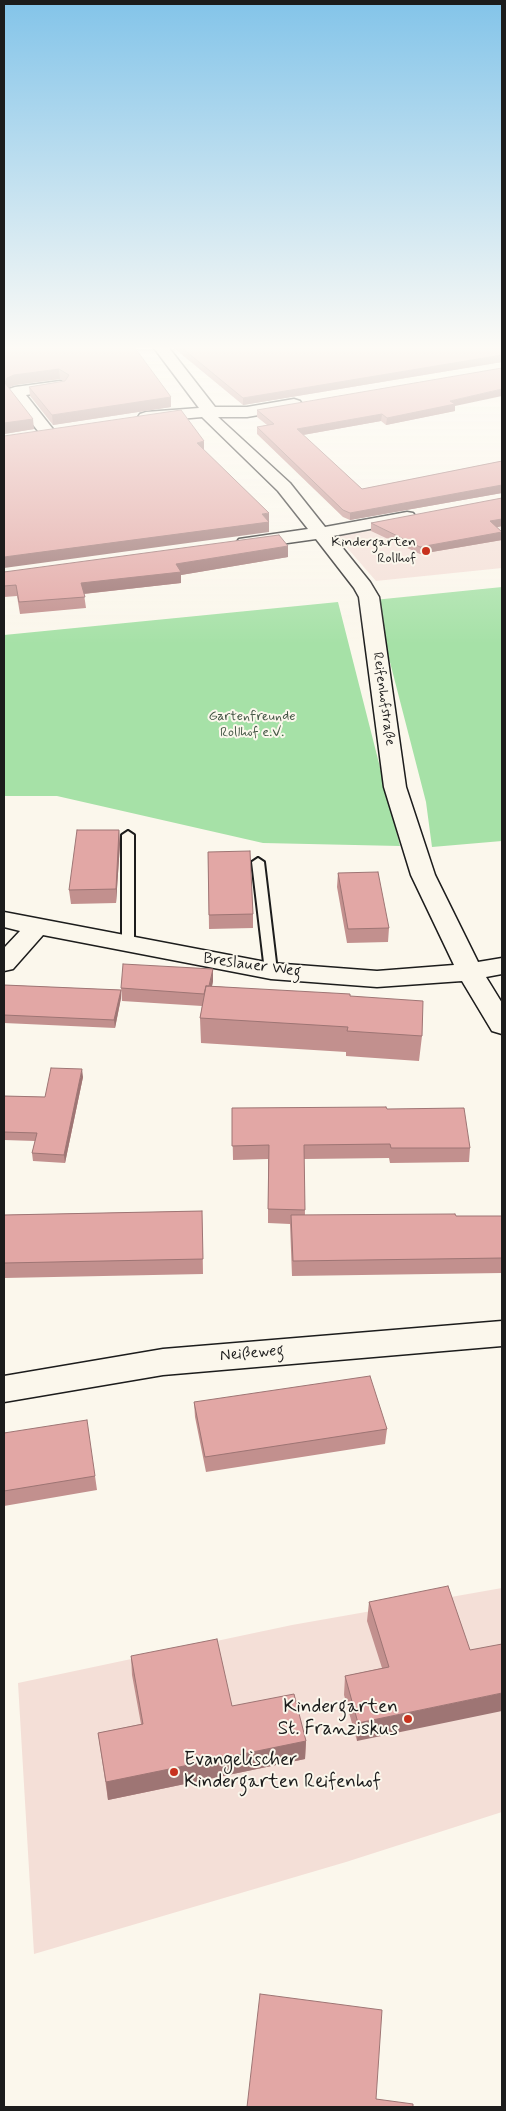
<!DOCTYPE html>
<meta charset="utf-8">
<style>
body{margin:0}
#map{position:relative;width:506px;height:2111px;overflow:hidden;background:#fbf7ec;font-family:Mynerve,sans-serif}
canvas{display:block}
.frame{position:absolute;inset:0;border:5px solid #1c1c1c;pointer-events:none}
</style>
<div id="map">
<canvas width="506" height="2111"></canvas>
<div class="frame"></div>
</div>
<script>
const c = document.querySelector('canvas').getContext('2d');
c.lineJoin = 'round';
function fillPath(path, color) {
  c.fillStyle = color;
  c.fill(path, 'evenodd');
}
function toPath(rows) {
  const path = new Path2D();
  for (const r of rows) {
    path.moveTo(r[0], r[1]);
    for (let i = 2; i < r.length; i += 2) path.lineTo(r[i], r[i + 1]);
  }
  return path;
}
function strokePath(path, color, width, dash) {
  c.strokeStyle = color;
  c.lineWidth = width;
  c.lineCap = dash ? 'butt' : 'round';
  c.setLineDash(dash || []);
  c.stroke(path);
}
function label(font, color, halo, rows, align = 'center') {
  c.font = font + ' Mynerve,sans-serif';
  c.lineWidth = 4;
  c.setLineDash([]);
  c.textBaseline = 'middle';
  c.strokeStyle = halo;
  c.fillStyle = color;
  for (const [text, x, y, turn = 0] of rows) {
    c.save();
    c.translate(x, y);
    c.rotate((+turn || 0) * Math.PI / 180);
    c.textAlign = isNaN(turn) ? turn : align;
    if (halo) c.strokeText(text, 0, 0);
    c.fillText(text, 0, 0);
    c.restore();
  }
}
fillPath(toPath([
 [486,508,502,521,502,568,376,581,335,534],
 [502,1588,502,1812,346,1862,34,1954,18,1683,292,1625]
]), '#f4dfd7');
fillPath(toPath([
 [502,587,502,841,432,847,426,802,374,600],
 [338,602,400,846,263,843,57,796,4,796,4,635]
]), '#a6e1a7');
const service = toPath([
 [128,831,134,835,134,945,128,949,122,945,122,835,128,831],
 [258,858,264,862,277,971,271,975,265,971,252,862,258,858]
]);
const minor = toPath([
 [154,348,169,348,215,407,247,407,294,399,300,401,302,404,300,407,294,409,247,417,218,417,290,483,325,527,407,512,413,513,416,517,413,521,407,522,333,536,370,582,379,597,406,787,435,875,478,962,502,958,502,974,486,977,502,1003,502,1034,492,1031,462,981,377,987,271,979,43,935,13,969,4,971,4,948,20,931,4,927,4,912,271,963,377,971,454,965,411,875,384,787,359,597,354,588,316,539,245,549,239,547,236,543,239,539,308,529,278,491,202,417,146,422,140,420,138,417,140,414,146,412,199,408,154,348],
 [60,381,65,383,68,386,65,389,26,395,56,433,54,436,48,438,42,436,7,392,9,389,15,387,60,381],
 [502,1321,502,1346,163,1375,4,1402,4,1376,163,1349,502,1321]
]);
strokePath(service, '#1c1c1c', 4);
strokePath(minor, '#1c1c1c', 3);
fillPath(service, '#fbf7ec');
fillPath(minor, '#fbf7ec');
fillPath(toPath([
 [4,348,171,397,171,407,53,425,30,396,29,387,63,381,60,379,15,385,8,388,34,429,4,434],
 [174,348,502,348,502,362,243,405],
 [455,406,455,411,386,425,381,421,303,435,362,489,502,461,502,493,350,520,343,517,257,434,257,427,267,425,257,417,257,410],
 [502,499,502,526,497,527,502,540,420,554,371,531,371,523],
 [288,546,288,557,181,575,181,583,84,594,86,608,20,614,17,596,4,597,4,572],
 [119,830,120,844,116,903,71,904,69,890],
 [208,852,253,914,253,928,209,929],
 [338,873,389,928,388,942,347,943,337,887],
 [213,969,213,981,212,986,350,996,422,1036,419,1061,346,1056,346,1052,201,1043,200,1018,202,1006,122,1001,121,988],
 [4,985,121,990,121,998,115,1028,4,1023],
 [83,1077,65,1163,33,1161,32,1153,35,1141,4,1140,4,1096,45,1097],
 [232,1108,387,1109,470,1148,469,1162,390,1163,389,1158,304,1159,305,1215,456,1216,502,1216,502,1273,292,1276,290,1224,268,1223,268,1159,233,1160],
 [202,1211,203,1274,4,1278,4,1215],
 [194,1402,387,1429,385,1444,206,1472,195,1417],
 [4,1433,95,1476,97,1490,4,1506],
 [369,1602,470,1650,357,1741,344,1695,345,1676,382,1668,367,1621],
 [131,1656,232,1706,306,1741,305,1759,108,1800,98,1733,141,1724,132,1675]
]), '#c2908e');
fillPath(toPath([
 [502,355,502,362,243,405,243,398],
 [59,369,60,379,15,385,7,388,5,383,7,378,14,375],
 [502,389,502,396,455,406,455,411,386,425,387,418,450,401],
 [171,397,171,407,53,425,52,415],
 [382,414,381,421,297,436,297,429],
 [33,419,34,429,4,434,4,423],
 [204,441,204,452,197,443],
 [502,485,502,493,350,520,350,513],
 [269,513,269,532,4,568,4,557],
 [502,519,502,526,490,529,490,521],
 [502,532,502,540,420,554,420,547],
 [288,546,288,557,181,575,181,583,82,594,81,583,176,564],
 [119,830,120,844,116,903,116,889],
 [213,969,213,981,208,1006,208,994],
 [121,990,121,998,115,1028,114,1020],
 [82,1069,83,1077,65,1163,64,1155],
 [502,1693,502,1711,357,1741,358,1723],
 [306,1741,305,1759,108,1800,106,1782]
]), '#9e7574');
const building = toPath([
 [4,348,135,348,171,397,52,415,29,387,65,381,69,375,59,369,14,375,7,378,5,383,33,419,4,423,4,348],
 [182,348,502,348,502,355,243,398,182,348],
 [502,368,502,389,450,401,455,404,387,418,382,414,297,429,362,489,502,461,502,485,350,513,343,510,257,427,274,424,257,410,502,368],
 [181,410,204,441,197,443,269,513,262,514,269,522,4,557,4,436,181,410],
 [502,498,502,519,490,521,502,532,420,547,371,523,502,498],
 [279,535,288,546,176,564,181,572,81,583,85,597,19,602,16,585,4,586,4,572,279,535],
 [77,830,119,830,116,889,69,890,77,830],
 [250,851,253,914,209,915,208,852,250,851],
 [378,872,389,928,348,929,338,873,378,872],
 [123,964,213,969,209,986,206,986,204,994,121,988,123,964],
 [4,985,121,990,114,1020,4,1015,4,985],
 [206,986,350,994,350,996,423,1001,422,1036,347,1031,348,1027,200,1018,206,986],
 [51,1068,82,1069,64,1155,32,1153,37,1133,4,1132,4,1096,45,1097,51,1068],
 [386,1107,387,1109,464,1108,470,1148,391,1148,390,1144,304,1145,305,1210,268,1209,269,1145,232,1146,232,1108,386,1107],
 [202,1211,203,1259,4,1263,4,1215,202,1211],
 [455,1214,456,1216,502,1216,502,1258,293,1261,291,1215,455,1214],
 [370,1376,387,1429,205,1457,194,1402,370,1376],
 [87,1420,95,1476,4,1491,4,1433,87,1420],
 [448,1586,470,1650,502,1644,502,1693,358,1723,345,1676,389,1667,369,1602,448,1586],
 [217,1639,232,1706,294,1694,306,1741,106,1782,98,1733,143,1724,131,1656,217,1639],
 [260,1994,382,2010,376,2099,413,2104,413,2107,247,2107,260,1994]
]);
fillPath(building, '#e2a7a5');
strokePath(building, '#9e7574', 1);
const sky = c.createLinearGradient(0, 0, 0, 644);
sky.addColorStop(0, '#83c4e9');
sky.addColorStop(0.54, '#fdfbf6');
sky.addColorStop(1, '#fdfbf600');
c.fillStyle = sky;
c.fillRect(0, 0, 506, 644);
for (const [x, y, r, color] of [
 [426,551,5,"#c8321e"],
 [408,1719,5,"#c8321e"],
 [174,1772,5,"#c8321e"]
]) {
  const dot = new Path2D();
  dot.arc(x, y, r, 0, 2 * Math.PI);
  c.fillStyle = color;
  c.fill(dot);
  strokePath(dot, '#fbf7ec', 2);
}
label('14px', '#1c1c1c', '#fbf7ec', [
 ["Kindergarten",416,543],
 ["Rollhof",416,559]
], 'right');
label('14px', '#1c1c1c', '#fbf7ec', [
 ["Reifenhofstraße",383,699,82]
]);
label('14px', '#455746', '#fbf7ec', [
 ["Gartenfreunde",252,717],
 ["Rollhof e.V.",252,733]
]);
label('16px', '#1c1c1c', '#fbf7ec', [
 ["Breslauer Weg",252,966,8],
 ["Neißeweg",252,1354,-5]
]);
label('19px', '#1c1c1c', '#fbf7ec', [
 ["Kindergarten",398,1708],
 ["St. Franziskus",398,1730],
 ["Evangelischer",184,1761,"left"],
 ["Kindergarten Reifenhof",184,1783,"left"]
], 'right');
</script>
